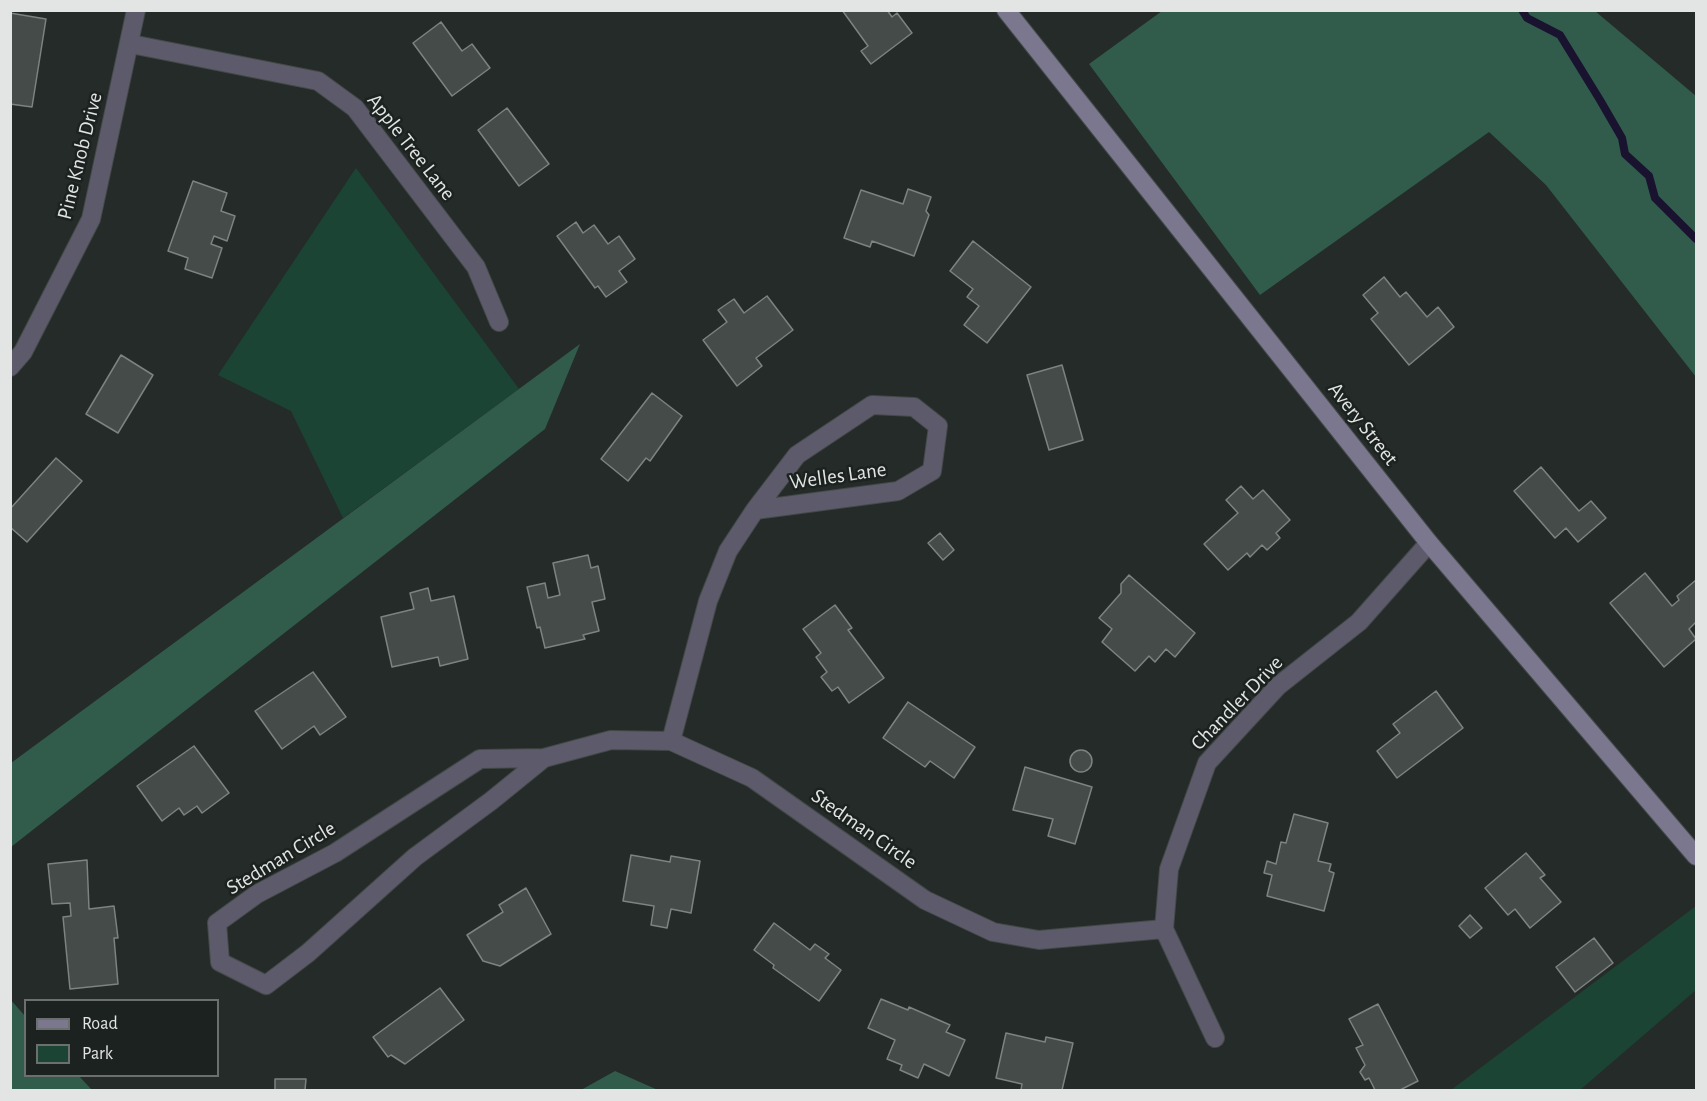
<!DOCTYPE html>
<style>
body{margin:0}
#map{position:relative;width:1707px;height:1101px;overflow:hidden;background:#252b29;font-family:"Alegreya Sans",sans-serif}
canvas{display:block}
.frame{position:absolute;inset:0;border:12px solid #e2e5e4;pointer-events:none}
.legend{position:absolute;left:24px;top:999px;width:195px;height:78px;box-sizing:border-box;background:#1c221f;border:2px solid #6b706e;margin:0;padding:8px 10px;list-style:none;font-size:18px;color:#e2e5e4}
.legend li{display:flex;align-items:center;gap:12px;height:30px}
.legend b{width:30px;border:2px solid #6b706e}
</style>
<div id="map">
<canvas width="1707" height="1101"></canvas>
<div class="frame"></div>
<ul class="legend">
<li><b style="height:8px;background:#7a778f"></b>Road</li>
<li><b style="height:16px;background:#1c4435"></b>Park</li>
</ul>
</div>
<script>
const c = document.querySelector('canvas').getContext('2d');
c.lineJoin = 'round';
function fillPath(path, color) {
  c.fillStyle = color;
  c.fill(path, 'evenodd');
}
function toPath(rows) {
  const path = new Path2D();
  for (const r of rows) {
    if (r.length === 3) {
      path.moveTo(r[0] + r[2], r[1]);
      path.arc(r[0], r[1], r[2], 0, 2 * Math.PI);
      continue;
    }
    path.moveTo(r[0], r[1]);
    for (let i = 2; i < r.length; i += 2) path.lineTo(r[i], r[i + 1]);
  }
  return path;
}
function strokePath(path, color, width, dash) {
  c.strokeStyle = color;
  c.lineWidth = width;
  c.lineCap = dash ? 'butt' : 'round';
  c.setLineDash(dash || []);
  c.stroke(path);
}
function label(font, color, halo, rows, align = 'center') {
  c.font = font + ' "Alegreya Sans",sans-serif';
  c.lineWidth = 5;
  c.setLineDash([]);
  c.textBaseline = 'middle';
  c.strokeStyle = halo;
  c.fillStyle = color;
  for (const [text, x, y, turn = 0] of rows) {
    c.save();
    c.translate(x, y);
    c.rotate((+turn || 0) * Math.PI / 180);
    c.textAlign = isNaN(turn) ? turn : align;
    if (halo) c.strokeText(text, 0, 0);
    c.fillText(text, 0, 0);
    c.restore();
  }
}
fillPath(toPath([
 [356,168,519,389,343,518,291,411,218,375],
 [1696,906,1696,990,1580,1090,1451,1090]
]), '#1c4435');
fillPath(toPath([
 [1162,11,1595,11,1696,96,1696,377,1546,185,1489,132,1260,295,1089,64],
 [580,344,545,429,11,847,11,763],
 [10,999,25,1016,26,1076,79,1076,92,1090,11,1090],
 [615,1071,658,1090,581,1090]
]), '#315b4b');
strokePath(toPath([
 [1522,10,1527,18,1560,35,1600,100,1622,138,1625,154,1649,176,1655,198,1696,239]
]), '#19132f', 8);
const building = toPath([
 [842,10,887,10,892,17,897,13,912,33,871,64,861,51,868,46,842,10],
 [10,13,46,19,32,107,10,104,10,13],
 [441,22,462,51,472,44,490,68,452,96,413,43,441,22],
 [507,108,549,164,519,186,478,130,507,108],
 [193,181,227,193,221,211,235,216,227,241,214,236,211,244,222,248,212,278,185,269,188,258,168,251,193,181],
 [908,189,931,197,926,211,929,215,914,256,872,241,870,247,844,238,861,190,903,204,908,189],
 [576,222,583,233,594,225,608,244,619,236,635,259,619,271,627,282,606,297,598,286,595,288,557,236,576,222],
 [973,241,1031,287,987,343,964,325,979,306,967,297,973,289,950,271,973,241],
 [1384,277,1400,297,1406,292,1427,317,1438,307,1454,327,1409,365,1371,319,1378,313,1363,295,1384,277],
 [767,296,793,330,756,358,762,366,737,386,703,340,727,322,718,310,734,299,744,313,767,296],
 [121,355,153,375,118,433,86,414,121,355],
 [1062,365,1083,440,1049,450,1027,375,1062,365],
 [652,393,682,416,650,461,646,458,628,481,601,459,652,393],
 [56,458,82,481,27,542,10,527,10,509,56,458],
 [1541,467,1579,511,1591,501,1606,518,1578,542,1566,528,1555,538,1514,491,1541,467],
 [1241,486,1253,499,1263,490,1290,520,1276,533,1280,538,1267,550,1262,545,1250,557,1247,553,1228,570,1204,544,1238,513,1226,500,1241,486],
 [940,533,954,550,943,560,928,543,940,533],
 [588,555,591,568,598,566,605,599,592,602,599,631,583,635,585,639,545,648,540,627,537,628,527,587,545,583,548,598,560,595,553,563,588,555],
 [1645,573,1672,606,1679,600,1677,596,1696,580,1696,622,1689,629,1696,639,1664,667,1610,603,1645,573],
 [1129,575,1195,633,1175,657,1166,649,1155,662,1149,656,1135,671,1102,642,1112,629,1099,618,1121,593,1121,584,1129,575],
 [428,588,431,601,454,596,468,659,440,666,438,657,392,667,381,617,414,609,410,593,428,588],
 [835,605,852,628,848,630,884,678,849,703,838,687,832,691,821,677,827,672,816,657,821,653,803,629,835,605],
 [313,672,346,717,320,735,314,726,282,749,255,711,313,672],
 [1436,691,1463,728,1397,778,1377,751,1400,733,1393,724,1436,691],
 [908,702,975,747,954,778,930,761,925,767,883,738,908,702],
 [194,746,229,793,202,813,197,806,184,815,179,808,162,821,137,786,194,746],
 [1081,761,11],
 [1025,767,1092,787,1075,844,1048,836,1053,819,1013,810,1025,767],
 [1294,814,1328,823,1318,861,1331,864,1329,871,1334,873,1324,911,1267,896,1272,875,1264,873,1267,861,1276,864,1281,842,1286,843,1294,814],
 [1526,853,1545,875,1540,878,1561,902,1530,928,1515,909,1508,915,1485,888,1526,853],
 [631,855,670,862,671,856,700,861,691,913,671,909,667,928,651,925,654,906,623,901,631,855],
 [87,860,89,909,114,906,118,938,114,938,118,984,70,989,63,917,71,916,70,903,52,904,48,864,87,860],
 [526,888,551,934,500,966,483,961,467,935,503,912,499,905,526,888],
 [1470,915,1482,928,1470,938,1459,926,1470,915],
 [774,923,810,950,815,944,829,954,825,958,841,970,819,1001,773,968,774,965,754,950,774,923],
 [1594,938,1613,963,1575,992,1556,967,1594,938],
 [440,988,464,1020,405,1064,391,1055,388,1057,373,1037,440,988],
 [881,999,908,1010,909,1007,950,1025,946,1032,965,1040,949,1076,924,1064,918,1078,900,1070,902,1065,887,1059,895,1040,868,1028,881,999],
 [1378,1004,1418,1081,1400,1090,1375,1090,1369,1078,1365,1080,1360,1072,1365,1065,1356,1048,1363,1045,1349,1019,1378,1004],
 [1006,1033,1045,1042,1046,1037,1073,1043,1062,1090,1021,1090,1022,1084,996,1078,1006,1033],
 [275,1079,306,1079,305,1090,275,1090,275,1079]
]);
fillPath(building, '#444b48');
strokePath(building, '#7c8380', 1.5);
const street = toPath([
 [131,44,318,81,355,108,476,267,499,322],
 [10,367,23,352,91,219,136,10],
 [671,741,708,601,728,551,755,510,898,491,932,471,938,426,914,407,872,405,797,455,755,510],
 [544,758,491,801,415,857,308,953,266,985,220,962,217,923,257,894,335,853,480,759,544,758,611,740,671,741,752,778,925,900,993,932,1039,940,1164,929],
 [1215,1038,1164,929,1169,869,1207,763,1278,686,1359,622,1429,543]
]);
const secondary = toPath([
 [1006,10,1429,543,1696,856]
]);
strokePath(street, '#434947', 20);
strokePath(secondary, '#434947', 20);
strokePath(street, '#5d5b6b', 18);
strokePath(secondary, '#7a778f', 18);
label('21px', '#e2e5e4', '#1c221f', [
 ["Apple Tree Lane",411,147,52],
 ["Pine Knob Drive",80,156,-76],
 ["Avery Street",1363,424,52],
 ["Welles Lane",838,476,-8],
 ["Chandler Drive",1237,703,-46],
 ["Stedman Circle",864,829,35],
 ["Stedman Circle",281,858,-31]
]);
</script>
